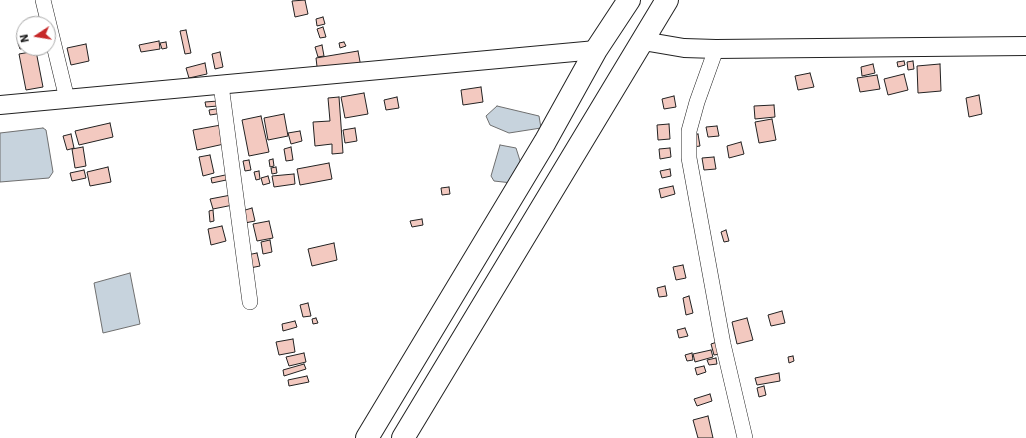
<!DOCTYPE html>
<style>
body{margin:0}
#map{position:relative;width:1026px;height:438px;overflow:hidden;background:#fff;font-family:"Work Sans",sans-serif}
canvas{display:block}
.north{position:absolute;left:16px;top:16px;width:40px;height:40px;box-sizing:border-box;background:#fff;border:1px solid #a7a7a7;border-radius:50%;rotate:258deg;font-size:11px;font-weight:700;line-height:16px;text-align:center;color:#222}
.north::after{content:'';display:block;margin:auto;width:14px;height:18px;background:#c62828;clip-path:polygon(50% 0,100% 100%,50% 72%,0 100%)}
</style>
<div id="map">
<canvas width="1026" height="438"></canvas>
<div class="north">N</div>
</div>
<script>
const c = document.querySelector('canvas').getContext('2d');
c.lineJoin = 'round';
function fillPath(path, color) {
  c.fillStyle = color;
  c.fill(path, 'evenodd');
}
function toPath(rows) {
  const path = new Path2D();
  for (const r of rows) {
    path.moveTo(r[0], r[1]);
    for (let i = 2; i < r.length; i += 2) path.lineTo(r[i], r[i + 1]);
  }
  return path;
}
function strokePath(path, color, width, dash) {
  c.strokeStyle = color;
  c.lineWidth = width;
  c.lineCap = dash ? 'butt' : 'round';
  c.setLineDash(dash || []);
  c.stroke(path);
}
const water = toPath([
 [497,106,539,116,541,128,509,133,490,125,486,116,497,106],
 [43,128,46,130,53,172,49,178,0,182,0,133,43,128],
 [500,145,516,148,522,167,512,183,494,181,491,176,500,145],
 [130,273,140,324,103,333,94,283,130,273]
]);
fillPath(water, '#c7d3dd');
strokePath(water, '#6f6f6f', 1);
const building = toPath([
 [305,0,308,14,295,17,292,1,305,0],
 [323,17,325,24,317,26,316,19,323,17],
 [323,27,326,37,320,38,317,29,323,27],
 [186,30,191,53,185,54,180,31,186,30],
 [159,41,160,49,141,52,139,45,159,41],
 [24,42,25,48,20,49,18,43,24,42],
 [166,42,167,48,162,49,160,43,166,42],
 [344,42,346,46,340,48,339,43,344,42],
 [86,44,89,61,71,65,67,48,86,44],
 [322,45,324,56,318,57,315,47,322,45],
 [36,51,43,87,26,90,19,54,36,51],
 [358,51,361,67,318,75,316,58,358,51],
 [220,52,223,67,215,69,212,54,220,52],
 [904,61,905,65,898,67,897,62,904,61],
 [913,61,914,69,908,70,907,62,913,61],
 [205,63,207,74,189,78,186,68,205,63],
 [873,64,875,73,862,76,861,67,873,64],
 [940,64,941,91,918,93,917,66,940,64],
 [810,73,814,87,798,90,795,76,810,73],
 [904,74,908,90,888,95,884,79,904,74],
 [877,75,880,89,860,92,857,78,877,75],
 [481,87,483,102,463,105,461,90,481,87],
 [364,93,368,114,345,118,341,97,364,93],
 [979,95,982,114,969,117,966,98,979,95],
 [674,96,676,107,664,109,662,99,674,96],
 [339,97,343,153,332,154,332,144,315,146,313,122,330,121,328,98,339,97],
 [397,97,399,108,386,110,384,100,397,97],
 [218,101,218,106,206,107,205,102,218,101],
 [774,105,775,117,755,119,754,106,774,105],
 [222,108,223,113,210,115,209,110,222,108],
 [284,114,288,136,268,140,264,118,284,114],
 [261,116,269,152,249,156,242,120,261,116],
 [772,119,776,140,759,143,755,122,772,119],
 [110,123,113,137,79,145,75,131,110,123],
 [669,124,670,139,658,140,657,125,669,124],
 [221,125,224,144,197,150,193,130,221,125],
 [717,126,719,136,708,137,706,127,717,126],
 [355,128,357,141,345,143,343,130,355,128],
 [300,131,302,141,291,144,288,133,300,131],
 [71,134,74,148,67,150,63,136,71,134],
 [698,134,700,146,693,147,691,135,698,134],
 [741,142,744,154,729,158,727,146,741,142],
 [83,147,86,166,75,168,72,149,83,147],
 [291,147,293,160,286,161,284,149,291,147],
 [670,148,671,157,660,159,659,149,670,148],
 [210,155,214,173,203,176,199,157,210,155],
 [714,157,716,169,704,170,702,158,714,157],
 [273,159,274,166,270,167,269,160,273,159],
 [249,160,251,170,245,171,243,161,249,160],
 [329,163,332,179,300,185,297,169,329,163],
 [108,167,111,182,90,186,87,172,108,167],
 [276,167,277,173,272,174,271,168,276,167],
 [670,169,671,176,662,178,660,171,670,169],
 [84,170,86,178,72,181,70,173,84,170],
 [259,171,260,179,256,180,254,172,259,171],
 [230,174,231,179,212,183,211,178,230,174],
 [294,174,295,184,274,187,272,176,294,174],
 [268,176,270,183,263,185,261,178,268,176],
 [673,186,675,194,661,198,659,189,673,186],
 [449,187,450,194,442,195,441,188,449,187],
 [231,195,233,205,213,209,210,199,231,195],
 [252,208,255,221,245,223,242,211,252,208],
 [213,210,214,221,210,222,209,211,213,210],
 [422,219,423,225,412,227,410,221,422,219],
 [269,221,273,238,257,241,253,224,269,221],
 [222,226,226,241,211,245,208,229,222,226],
 [726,230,729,241,724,242,721,232,726,230],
 [270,240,272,252,263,254,261,242,270,240],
 [334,243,337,260,312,266,308,249,334,243],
 [257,253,260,266,250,268,247,255,257,253],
 [683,265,686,278,676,280,673,267,683,265],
 [665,286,667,296,659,297,657,288,665,286],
 [689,296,693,313,686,315,683,298,689,296],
 [308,303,311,316,303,317,300,305,308,303],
 [782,311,785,323,771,326,768,315,782,311],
 [316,318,318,323,313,324,312,319,316,318],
 [747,318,753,340,737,344,732,322,747,318],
 [295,321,297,327,283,331,282,324,295,321],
 [685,328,688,336,679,338,677,330,685,328],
 [293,339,295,352,279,355,276,342,293,339],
 [717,342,720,354,714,355,711,344,717,342],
 [711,350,713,357,695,362,693,354,711,350],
 [304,353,306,362,289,366,286,357,304,353],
 [692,353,693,360,687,361,685,355,692,353],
 [793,356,794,361,789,363,788,357,793,356],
 [716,358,717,364,709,365,707,360,716,358],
 [304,364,306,369,284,376,283,370,304,364],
 [704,366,706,372,697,375,695,368,704,366],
 [779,373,780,381,757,385,755,378,779,373],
 [307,376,309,382,289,386,288,380,307,376],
 [764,386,766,395,759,397,757,388,764,386],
 [710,394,712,401,697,406,694,399,710,394],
 [708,416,713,438,698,438,693,420,708,416]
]);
fillPath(building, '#f3c9c0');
strokePath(building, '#222', 1);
const minor = toPath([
 [43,0,67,99],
 [716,49,697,102,689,131,689,158,723,344,745,438],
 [221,85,250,302]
]);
const tertiary = toPath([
 [643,41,684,48,716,49,1026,46],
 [0,105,596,50]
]);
const trunk = toPath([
 [367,438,545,142,596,50,629,0],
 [403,438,667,0]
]);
strokePath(minor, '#222', 16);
strokePath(tertiary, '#222', 20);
strokePath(trunk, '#222', 24);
strokePath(minor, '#fff', 15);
strokePath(tertiary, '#fff', 18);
strokePath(trunk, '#fff', 22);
</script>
